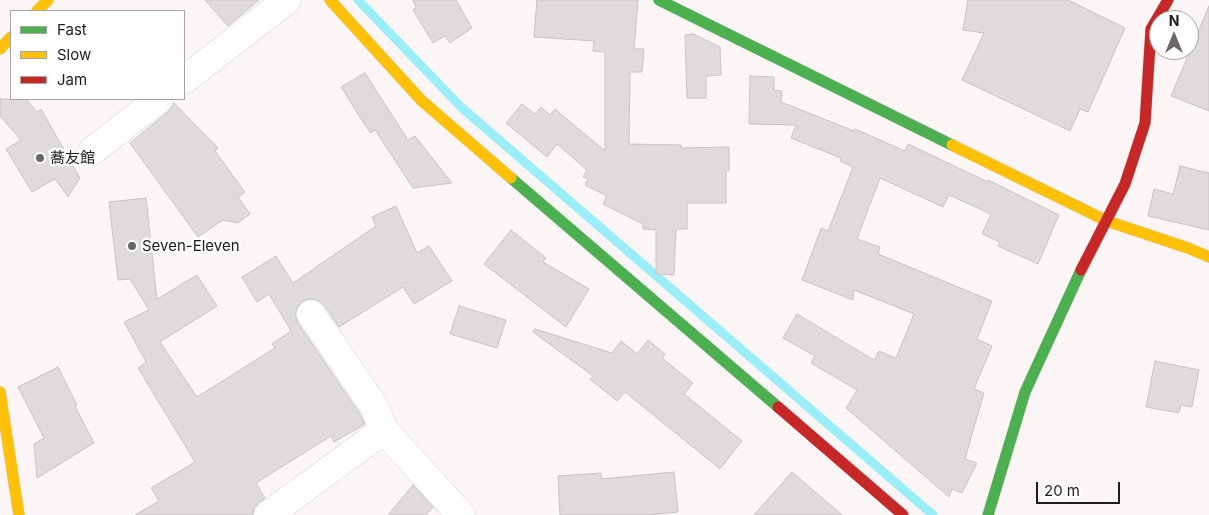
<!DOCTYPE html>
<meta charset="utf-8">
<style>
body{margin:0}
#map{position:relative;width:1209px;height:515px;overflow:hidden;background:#fbf5f5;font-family:Inter,sans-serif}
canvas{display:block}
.legend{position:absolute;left:10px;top:10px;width:175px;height:90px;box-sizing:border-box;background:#fff;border:1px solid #a5a3a4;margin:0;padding:6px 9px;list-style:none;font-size:15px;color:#1f1a1b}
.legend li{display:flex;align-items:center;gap:10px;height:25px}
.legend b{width:25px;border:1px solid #a5a3a4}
.north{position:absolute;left:1149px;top:10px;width:50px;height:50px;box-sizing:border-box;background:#fff;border:1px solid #a5a3a4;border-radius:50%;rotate:0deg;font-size:14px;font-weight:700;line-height:20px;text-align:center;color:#1f1a1b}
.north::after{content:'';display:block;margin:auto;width:18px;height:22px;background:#6c6767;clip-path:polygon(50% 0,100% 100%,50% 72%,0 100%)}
.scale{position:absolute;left:1036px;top:482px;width:84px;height:22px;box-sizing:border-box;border:2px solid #1f1a1b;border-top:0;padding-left:6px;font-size:15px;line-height:18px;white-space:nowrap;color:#1f1a1b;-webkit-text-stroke:4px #fff;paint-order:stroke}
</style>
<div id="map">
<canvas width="1209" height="515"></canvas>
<ul class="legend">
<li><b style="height:6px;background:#4caf50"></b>Fast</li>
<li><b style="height:6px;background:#ffc107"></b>Slow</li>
<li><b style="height:6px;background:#c62828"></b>Jam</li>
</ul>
<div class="north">N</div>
<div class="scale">20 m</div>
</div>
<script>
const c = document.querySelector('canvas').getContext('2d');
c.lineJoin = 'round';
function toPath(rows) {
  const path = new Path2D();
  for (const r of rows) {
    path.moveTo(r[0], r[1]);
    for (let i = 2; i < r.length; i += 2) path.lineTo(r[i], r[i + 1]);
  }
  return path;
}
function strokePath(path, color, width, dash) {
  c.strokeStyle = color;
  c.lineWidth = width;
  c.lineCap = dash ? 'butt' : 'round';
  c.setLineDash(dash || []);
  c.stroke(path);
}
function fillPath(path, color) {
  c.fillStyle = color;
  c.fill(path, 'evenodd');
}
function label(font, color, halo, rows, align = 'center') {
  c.font = font + ' Inter,"Noto Sans JP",sans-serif';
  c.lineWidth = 4.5;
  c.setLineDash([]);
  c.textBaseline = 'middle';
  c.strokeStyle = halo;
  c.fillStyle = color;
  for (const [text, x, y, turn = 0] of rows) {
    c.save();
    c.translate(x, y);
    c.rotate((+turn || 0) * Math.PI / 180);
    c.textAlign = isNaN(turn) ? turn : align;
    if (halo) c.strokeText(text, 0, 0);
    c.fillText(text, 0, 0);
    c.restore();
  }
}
strokePath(toPath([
 [358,0,461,107,933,515]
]), '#9beef7', 9);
const building = toPath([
 [205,0,259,0,228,26,205,0],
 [413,0,456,0,472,28,450,43,445,36,433,43,413,10,416,7,413,0],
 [537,0,638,0,634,49,644,49,642,72,630,72,629,144,681,145,681,148,729,147,729,171,726,171,726,203,687,203,687,229,676,229,674,275,656,274,656,230,643,229,643,224,603,204,607,196,585,185,588,179,583,177,587,170,557,144,547,157,506,123,522,104,535,114,541,107,550,115,555,109,605,151,605,52,593,51,594,41,534,37,537,0],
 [968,0,1068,0,1125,28,1088,112,1080,109,1070,131,962,80,984,33,963,30,968,0],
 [1209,6,1209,111,1171,96,1209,6],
 [693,34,720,47,721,75,706,76,706,98,687,98,685,35,693,34],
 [365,73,408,140,415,136,452,183,413,188,375,130,370,133,341,87,365,73],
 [750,76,774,77,774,90,782,91,781,102,854,131,855,129,905,151,908,144,988,182,988,180,1059,215,1038,264,998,246,1000,242,982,234,991,214,949,195,943,207,880,178,857,239,880,247,878,254,992,301,977,339,992,346,974,389,984,393,965,459,977,463,962,493,952,489,949,497,846,408,857,390,811,363,815,356,783,338,797,314,874,360,879,351,896,358,914,314,854,290,853,300,802,280,821,228,828,231,853,167,840,161,841,158,791,138,796,125,749,124,750,76],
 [0,99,26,99,37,112,41,109,80,178,68,197,55,179,32,192,6,149,21,140,0,116,0,99],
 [174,103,218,148,215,151,245,192,238,197,250,214,238,223,223,220,198,237,130,143,169,111,174,103],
 [1180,166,1209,173,1209,230,1148,216,1154,189,1173,194,1180,166],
 [146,198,157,299,197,275,217,306,160,342,197,397,275,348,272,344,291,331,269,294,257,302,242,277,276,256,293,283,376,226,372,217,396,206,417,253,429,246,452,281,414,304,403,287,339,327,324,305,318,300,309,299,303,301,297,307,295,315,298,323,360,414,365,424,334,442,331,436,256,483,265,498,254,508,253,515,135,515,159,501,151,488,195,462,138,368,146,362,124,322,149,310,130,279,118,280,109,202,146,198],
 [511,230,546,258,543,262,589,289,566,327,484,264,511,230],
 [459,306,506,320,497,348,450,334,459,306],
 [535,329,612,353,621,341,637,354,648,340,665,354,662,358,693,383,684,394,742,441,720,469,625,392,617,401,590,379,593,376,533,332,535,329],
 [1155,361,1199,370,1192,407,1181,405,1179,413,1146,407,1155,361],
 [58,367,77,405,75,406,94,443,37,478,34,444,44,438,18,387,58,367],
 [674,472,678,512,649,515,560,515,558,476,601,473,601,479,674,472],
 [792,472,842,515,754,515,792,472],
 [413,485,433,507,426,515,388,515,413,485]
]);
fillPath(building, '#dfdbdb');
strokePath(building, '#c8c4c4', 1);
const street = toPath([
 [184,80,287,0],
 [92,151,159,99],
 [311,314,374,406,384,430,461,515],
 [268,515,384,430]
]);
const fast = toPath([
 [659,0,952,145],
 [511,178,778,407],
 [988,515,1025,392,1081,270]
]);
const slow = toPath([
 [330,0,421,100,511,178],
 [37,11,48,0],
 [0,49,11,37],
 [952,145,1107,221,1188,248,1209,257],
 [0,392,19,515]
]);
const jam = toPath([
 [1081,270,1125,184,1145,123,1151,29,1168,0],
 [778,407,903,515]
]);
strokePath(street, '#d8d3d3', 29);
strokePath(fast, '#d8d3d3', 12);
strokePath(slow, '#d8d3d3', 12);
strokePath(jam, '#d8d3d3', 12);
strokePath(street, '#fefefe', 28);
strokePath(fast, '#4caf50', 11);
strokePath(slow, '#ffc107', 11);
strokePath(jam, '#c62828', 11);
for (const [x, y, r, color] of [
 [40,158,5,"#6c6767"],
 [132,246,5,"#6c6767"]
]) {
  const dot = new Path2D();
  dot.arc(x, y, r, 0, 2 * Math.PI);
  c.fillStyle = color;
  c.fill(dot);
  strokePath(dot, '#fff', 2);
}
label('15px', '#1f1a1b', '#fff', [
 ["蕎友館",50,158],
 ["Seven-Eleven",142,246]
], 'left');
</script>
